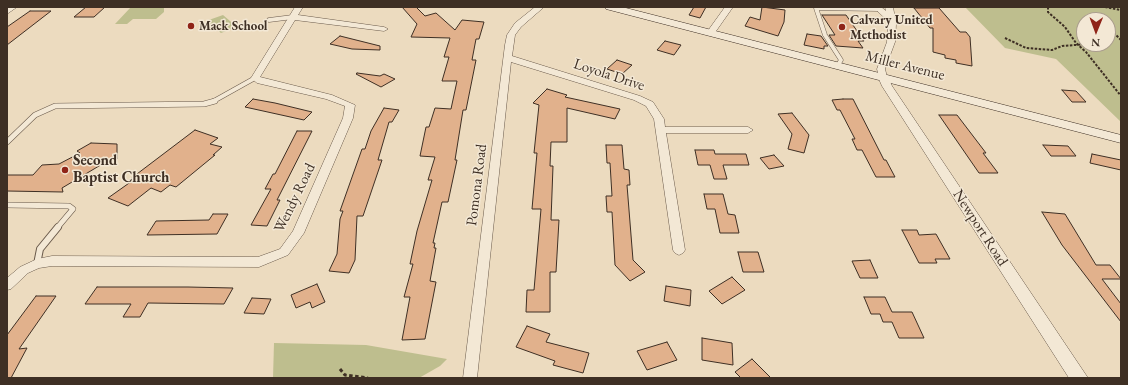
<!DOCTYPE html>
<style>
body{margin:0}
#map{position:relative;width:1128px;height:385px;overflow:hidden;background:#ecdbbf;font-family:"EB Garamond",serif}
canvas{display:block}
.frame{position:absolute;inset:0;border:8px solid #3e2f24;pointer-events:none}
.north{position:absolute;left:1076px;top:12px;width:40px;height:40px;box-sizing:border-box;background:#f3e8d5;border:1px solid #ab9e8e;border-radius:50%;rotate:181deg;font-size:11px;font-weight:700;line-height:16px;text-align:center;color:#3e2f24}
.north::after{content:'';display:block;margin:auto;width:14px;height:18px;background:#8f2418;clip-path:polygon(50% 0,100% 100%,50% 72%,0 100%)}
</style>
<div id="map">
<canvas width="1128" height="385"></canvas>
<div class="frame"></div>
<div class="north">N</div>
</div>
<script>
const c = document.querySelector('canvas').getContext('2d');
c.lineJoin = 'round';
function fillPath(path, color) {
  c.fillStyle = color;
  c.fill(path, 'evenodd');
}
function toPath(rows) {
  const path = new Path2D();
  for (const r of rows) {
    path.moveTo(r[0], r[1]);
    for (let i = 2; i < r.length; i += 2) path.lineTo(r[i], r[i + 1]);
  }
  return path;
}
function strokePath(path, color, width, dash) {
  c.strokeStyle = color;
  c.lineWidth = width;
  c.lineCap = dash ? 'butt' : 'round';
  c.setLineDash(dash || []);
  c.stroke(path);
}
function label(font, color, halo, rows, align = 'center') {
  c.font = font + ' "EB Garamond",serif';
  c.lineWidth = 3;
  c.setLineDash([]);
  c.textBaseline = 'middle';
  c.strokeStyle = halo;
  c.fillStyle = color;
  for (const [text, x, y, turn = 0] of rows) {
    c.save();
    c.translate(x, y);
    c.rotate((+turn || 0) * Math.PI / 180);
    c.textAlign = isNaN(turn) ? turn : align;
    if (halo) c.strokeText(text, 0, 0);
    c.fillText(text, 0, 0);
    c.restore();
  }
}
fillPath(toPath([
 [131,7,164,7,164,12,156,19,133,19,127,24,115,24],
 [965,7,1121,7,1121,122,1056,59,1005,48],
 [1084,20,1108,20,1108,44,1084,44],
 [223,15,237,27,221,33,206,21],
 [274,343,366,345,447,359,440,366,419,378,273,378]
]), '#bebe8e');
const building = toPath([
 [86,7,105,7,94,17,74,17,86,7],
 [402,7,416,7,425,16,436,13,455,30,462,20,484,22,479,39,476,39,472,60,476,60,466,110,463,110,455,160,457,160,448,202,442,202,433,243,435,243,434,248,436,248,430,281,436,282,425,339,402,340,410,297,404,297,413,264,410,264,417,231,432,180,428,180,435,157,420,156,426,127,429,127,435,108,451,109,457,81,442,81,449,57,444,57,450,38,411,37,417,24,402,7],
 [694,7,706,7,700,18,689,15,694,7],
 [762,7,785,10,784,22,778,36,745,26,750,17,760,20,762,7],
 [914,8,939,8,960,32,966,32,970,37,972,66,956,63,956,60,945,58,945,55,933,52,933,28,930,28,914,8],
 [30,11,51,11,7,45,7,27,30,11],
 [822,15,846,15,864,41,858,41,863,48,836,46,829,35,835,35,822,15],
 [807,34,821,36,828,46,824,46,824,49,804,45,807,34],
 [340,36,380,46,380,50,352,49,330,44,340,36],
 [665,41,681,45,674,55,657,50,665,41],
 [617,60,632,65,622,74,607,69,617,60],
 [357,73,380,76,384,74,395,79,381,87,356,74,357,73],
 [547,89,567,95,565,97,620,109,615,119,567,108,567,142,551,142,550,166,553,166,551,220,559,220,556,272,550,272,550,312,526,312,527,290,534,290,541,209,532,209,537,153,534,153,539,105,533,103,547,89],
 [1062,90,1076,91,1086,102,1072,102,1062,90],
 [253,99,275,103,312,112,304,120,245,107,253,99],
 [843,99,853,99,884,160,886,160,895,177,876,177,862,150,857,150,852,139,855,139,840,110,837,110,832,100,843,99],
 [384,108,399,110,392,122,389,122,378,160,382,160,363,216,357,216,355,260,349,273,329,271,337,254,340,219,343,211,340,211,362,149,365,149,371,131,384,108],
 [792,113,809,135,804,153,788,149,792,134,778,114,792,113],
 [939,115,957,115,986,153,983,153,998,173,979,173,939,115],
 [195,130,218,138,210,144,222,147,213,155,215,155,176,187,170,185,161,192,151,188,128,206,108,198,132,181,129,180,195,130],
 [297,131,312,131,277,200,280,200,267,226,251,225,271,189,265,189,273,174,275,174,297,131],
 [91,143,117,144,117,159,107,165,104,163,62,188,63,192,7,191,7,175,33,175,42,165,59,164,80,153,77,151,91,143],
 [606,145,622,145,624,169,629,170,630,185,627,185,633,260,645,272,630,281,615,265,612,212,607,212,606,196,612,196,610,163,607,163,606,145],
 [1043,145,1068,146,1076,156,1051,156,1043,145],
 [695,150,714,150,715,154,746,154,749,165,723,165,727,179,714,179,710,165,698,165,695,150],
 [1092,154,1121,160,1121,170,1090,163,1092,154],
 [774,155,784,166,769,169,760,158,774,155],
 [704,194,723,194,728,214,735,215,739,233,720,233,715,209,707,209,704,194],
 [1042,212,1065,214,1096,265,1110,265,1121,279,1102,279,1121,304,1121,322,1062,245,1042,212],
 [213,214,228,214,217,234,147,235,156,221,209,220,213,214],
 [902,230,917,230,919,235,936,234,950,259,935,259,937,263,919,263,902,230],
 [738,252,758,252,764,272,743,272,738,252],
 [870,260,878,278,860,278,852,261,870,260],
 [732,277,745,290,722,304,709,291,732,277],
 [317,284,325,302,312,308,310,302,296,308,291,295,317,284],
 [666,286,691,290,690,306,664,301,666,286],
 [97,287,188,287,233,288,224,304,148,303,140,317,123,317,131,304,85,304,97,287],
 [36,296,56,296,19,349,27,348,11,378,7,378,7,335,36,296],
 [864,297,885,297,892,312,912,312,924,338,899,338,892,322,883,322,880,314,871,314,864,297],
 [252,298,271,299,264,314,244,313,252,298],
 [527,326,550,334,546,342,589,353,583,373,553,365,555,361,516,347,527,326],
 [702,338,732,343,733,365,702,360,702,338],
 [667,342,677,360,647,370,637,351,667,342],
 [752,359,771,378,741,378,735,372,752,359]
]);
fillPath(building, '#e1b18c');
strokePath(building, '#3e2f24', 1);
const serviceFar2 = toPath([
 [269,20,293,17],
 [838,65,841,60,825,35,816,8,879,9],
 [212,102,255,78]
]);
const serviceFar1 = toPath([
 [7,142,35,115,55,106,204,104,215,101],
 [7,205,69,206,73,209,57,228]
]);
const service = toPath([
 [37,264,40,249,58,227]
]);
const minor = toPath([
 [8,7,17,7,7,14,8,7],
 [295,7,303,7,298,15,384,27,388,29,384,31,295,20,260,77,332,95,355,105,353,118,304,233,288,255,259,267,52,266,39,268,28,273,11,289,7,290,7,278,20,267,37,259,52,256,258,257,280,249,293,231,343,118,345,106,326,99,257,83,251,78,295,7],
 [535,7,544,7,521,27,515,35,512,56,640,96,653,102,664,119,665,127,748,127,753,130,748,133,666,133,685,250,683,253,679,255,675,253,673,250,654,119,646,106,634,100,511,62,477,378,463,378,505,45,507,35,515,23,535,7],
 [725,7,733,7,714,34,708,34,707,32,725,7],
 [873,7,881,7,886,11,885,7,893,7,896,24,895,42,885,69,887,77,883,80,879,77,877,69,887,42,888,24,888,21,873,7]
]);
const tertiary = toPath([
 [883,74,888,77,892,86,1088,378,1069,378,882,86,878,77,883,74]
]);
const secondary = toPath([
 [605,7,622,7,1121,135,1121,143,606,9,605,7]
]);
strokePath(serviceFar2, '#6a5a4b', 5);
strokePath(serviceFar1, '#6a5a4b', 6);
strokePath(service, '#6a5a4b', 8);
strokePath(minor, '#6a5a4b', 1);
strokePath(tertiary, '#6a5a4b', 1);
strokePath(secondary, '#3e2f24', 1);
strokePath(toPath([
 [1048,7,1048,12,1065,27,1076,43,1086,52,1121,96],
 [1105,7,1121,10],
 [1084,25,1084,29],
 [1108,27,1121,40],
 [1005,38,1026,48,1052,50,1062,46,1088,44]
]), '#3e2f24', 2, [2.5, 1.5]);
strokePath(toPath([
 [340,369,345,375,368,378]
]), '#3e2f24', 3, [3.5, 2.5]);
strokePath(serviceFar2, '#f3e8d5', 4);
strokePath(serviceFar1, '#f3e8d5', 5);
strokePath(service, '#f3e8d5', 6);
fillPath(minor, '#f3e8d5');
fillPath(tertiary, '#f3e8d5');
fillPath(secondary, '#f3e8d5');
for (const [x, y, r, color] of [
 [191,26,4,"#8f2418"],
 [842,27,4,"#8f2418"],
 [65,170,4,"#8f2418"]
]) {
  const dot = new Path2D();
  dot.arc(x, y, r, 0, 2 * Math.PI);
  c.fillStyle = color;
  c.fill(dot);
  strokePath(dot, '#f3e8d5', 1.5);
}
label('bold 13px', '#3e2f24', '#f3e8d5', [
 ["Calvary United",850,20],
 ["Methodist",850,35],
 ["Mack School",199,26]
], 'left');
label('15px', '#3e2f24', '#f3e8d5', [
 ["Miller Avenue",905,66,14],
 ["Loyola Drive",609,75,18],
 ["Pomona Road",477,185,-83],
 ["Wendy Road",295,198,-64],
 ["Newport Road",980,228,57]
]);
label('bold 15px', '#3e2f24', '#f3e8d5', [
 ["Second",73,161],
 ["Baptist Church",73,178]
], 'left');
</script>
